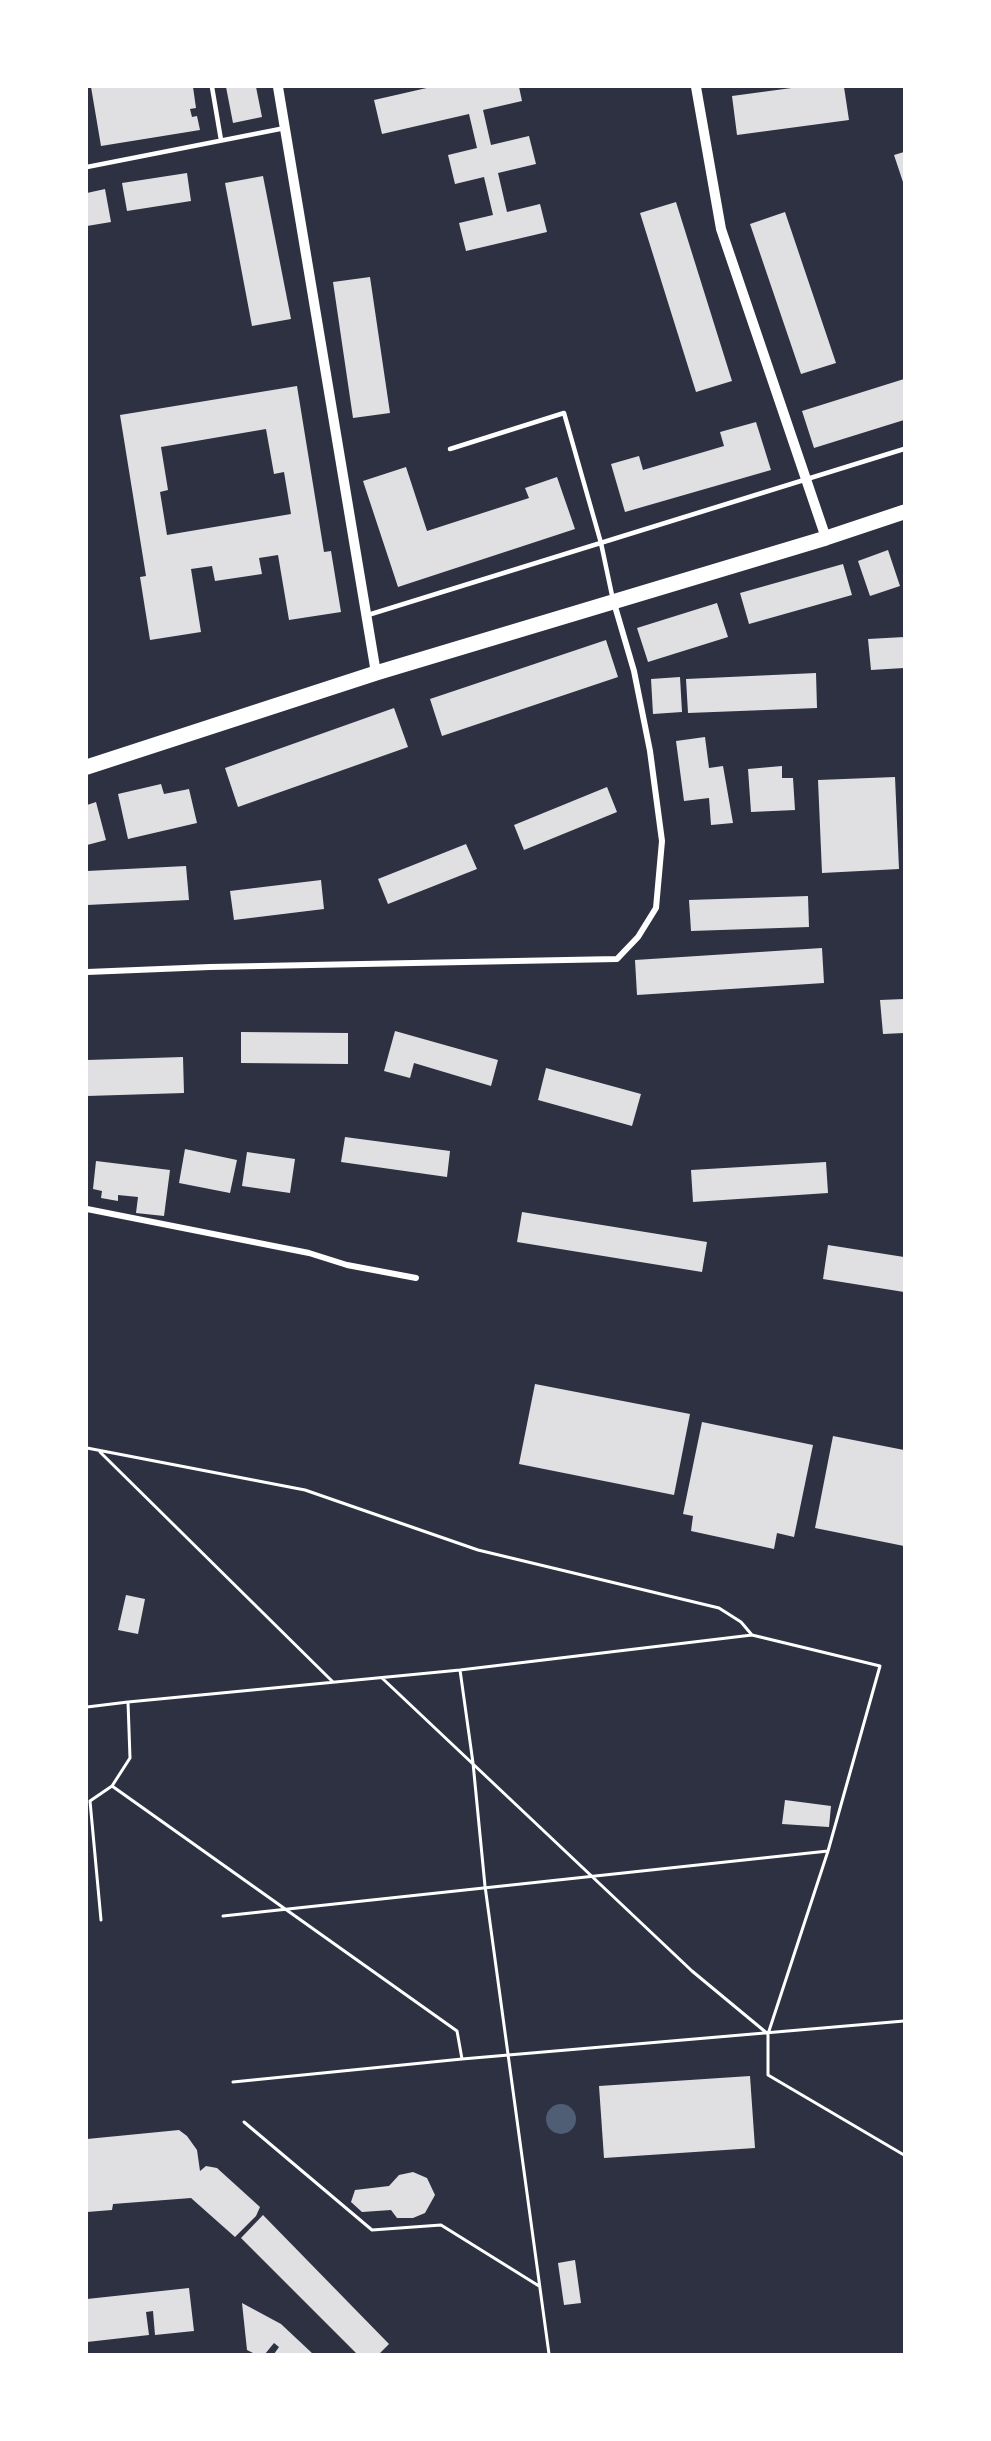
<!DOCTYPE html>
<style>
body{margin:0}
#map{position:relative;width:991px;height:2441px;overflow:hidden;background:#2d3142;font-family:Commissioner,sans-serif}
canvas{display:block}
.frame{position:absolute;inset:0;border:88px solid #fff;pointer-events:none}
</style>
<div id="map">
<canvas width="991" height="2441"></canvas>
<div class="frame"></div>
</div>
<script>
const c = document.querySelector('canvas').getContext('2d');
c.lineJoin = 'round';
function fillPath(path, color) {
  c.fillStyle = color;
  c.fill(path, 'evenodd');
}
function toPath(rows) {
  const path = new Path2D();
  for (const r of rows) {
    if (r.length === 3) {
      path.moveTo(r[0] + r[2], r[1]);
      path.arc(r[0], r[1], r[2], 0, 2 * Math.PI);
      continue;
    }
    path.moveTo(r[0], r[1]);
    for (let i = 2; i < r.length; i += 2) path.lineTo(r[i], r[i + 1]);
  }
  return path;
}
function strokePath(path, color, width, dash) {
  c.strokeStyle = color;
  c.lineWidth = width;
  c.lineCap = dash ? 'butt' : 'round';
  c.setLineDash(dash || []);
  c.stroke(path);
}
fillPath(toPath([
 [561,2119,15]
]), '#4f5d75');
fillPath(toPath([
 [91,87,193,87,196,108,190,109,192,117,197,116,200,130,101,146],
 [226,87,256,87,262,117,233,123],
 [431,87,519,87,522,101,483,110,491,145,529,136,536,164,498,173,507,212,540,204,547,232,466,251,459,223,493,215,484,177,455,184,448,155,477,148,469,114,382,134,374,100],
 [799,87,844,87,849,120,737,135,732,96],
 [904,152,904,185,894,155],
 [187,173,191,201,127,211,122,183],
 [263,176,291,319,252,326,225,183],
 [105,189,111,222,87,226,87,193],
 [676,202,732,381,696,392,640,213],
 [785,212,836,363,801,374,750,224],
 [370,277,390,413,353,418,333,282],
 [904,379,904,420,814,448,802,411],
 [297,386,324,552,331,551,341,612,289,620,278,555,259,558,262,574,215,581,212,566,191,569,201,632,150,640,140,577,146,576,120,415],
 [266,429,274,474,284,472,291,514,167,535,160,492,168,490,161,447],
 [756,422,771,470,625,512,611,464,639,456,643,470,724,446,720,432],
 [406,467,427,531,529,498,525,488,557,477,575,529,398,587,363,481],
 [888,550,900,586,870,596,858,561],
 [843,564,852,595,749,624,740,593],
 [717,603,728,637,648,662,637,628],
 [904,637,904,668,871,670,868,639],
 [606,640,618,677,442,736,430,699],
 [816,673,817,708,688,713,686,679],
 [680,677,682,712,653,714,651,679],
 [394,708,408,747,238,807,225,768],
 [705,737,709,768,723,766,733,823,711,825,709,798,684,801,676,741],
 [782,766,782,778,793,778,795,810,751,812,748,769],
 [895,777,899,869,822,873,818,780],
 [161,784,164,794,189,789,197,823,128,839,118,794],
 [607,787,617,812,524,850,514,825],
 [96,802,106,840,87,845,87,805],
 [466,844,477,869,388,904,378,879],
 [186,866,189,900,87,905,87,871],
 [321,880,324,909,234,920,230,891],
 [808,896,809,927,691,931,689,900],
 [822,948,824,983,637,995,635,960],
 [904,999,904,1033,883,1034,880,1000],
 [395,1031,498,1060,491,1086,414,1063,410,1078,384,1071],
 [241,1032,348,1033,348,1064,241,1063],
 [183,1057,184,1093,87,1096,87,1060],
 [546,1068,641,1094,632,1126,538,1100],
 [345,1137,450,1151,447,1177,341,1162],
 [185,1149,237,1160,230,1193,179,1183],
 [247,1152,295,1159,290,1193,242,1186],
 [96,1161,170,1170,164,1216,136,1213,138,1197,118,1195,118,1201,101,1198,102,1191,93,1189],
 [826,1162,828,1193,693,1202,691,1170],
 [522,1212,707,1242,702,1272,517,1242],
 [828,1245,904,1257,904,1292,823,1279],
 [535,1384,690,1414,674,1495,519,1464],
 [702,1422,813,1445,794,1537,777,1533,774,1549,691,1531,693,1516,683,1514],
 [833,1436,904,1450,904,1546,815,1528],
 [126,1595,145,1599,138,1634,118,1630],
 [785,1800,831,1806,829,1827,782,1824],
 [750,2076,755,2148,604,2158,599,2086],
 [179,2130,187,2136,197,2150,200,2171,206,2166,217,2168,260,2207,256,2216,235,2237,191,2198,113,2204,112,2210,87,2212,87,2139],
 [413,2172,427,2178,435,2195,425,2213,413,2218,397,2218,391,2210,362,2212,351,2202,355,2190,389,2186,399,2175],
 [263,2215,389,2344,379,2354,357,2354,241,2238],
 [575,2260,581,2303,564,2305,558,2263],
 [189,2288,194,2331,155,2335,153,2311,146,2312,149,2335,87,2342,87,2299],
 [242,2303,281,2324,313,2354,274,2354,279,2347,274,2343,265,2354,255,2354,247,2350]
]), '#e0e0e3');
strokePath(toPath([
 [87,1448,305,1490,478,1550,719,1608,741,1622,752,1635],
 [100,1452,333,1682],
 [460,1670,473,1763,485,1886,549,2354],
 [382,1678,692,1971,768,2034],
 [87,1707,128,1702],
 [112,1786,457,2031,462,2059],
 [223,1916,828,1851],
 [101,1920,90,1801,112,1786,130,1758,128,1702,460,1670,752,1635,880,1666,828,1851,768,2034,768,2075,904,2155],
 [233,2082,462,2059,904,2021],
 [244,2122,372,2230,441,2225,539,2286]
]), '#fff', 3);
strokePath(toPath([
 [212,87,221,140],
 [87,167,285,128],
 [450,449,564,413,601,543,613,600],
 [368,615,904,449]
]), '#fff', 4.5);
strokePath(toPath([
 [87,972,210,967,617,959,638,937,656,908,662,841,650,751,634,671,614,603],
 [87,1209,309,1253,347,1265,416,1278]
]), '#fff', 6);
strokePath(toPath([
 [278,87,376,673],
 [696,87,721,229,826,538]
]), '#fff', 10);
strokePath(toPath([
 [87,767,376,673,826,538,904,512]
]), '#fff', 15);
</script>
